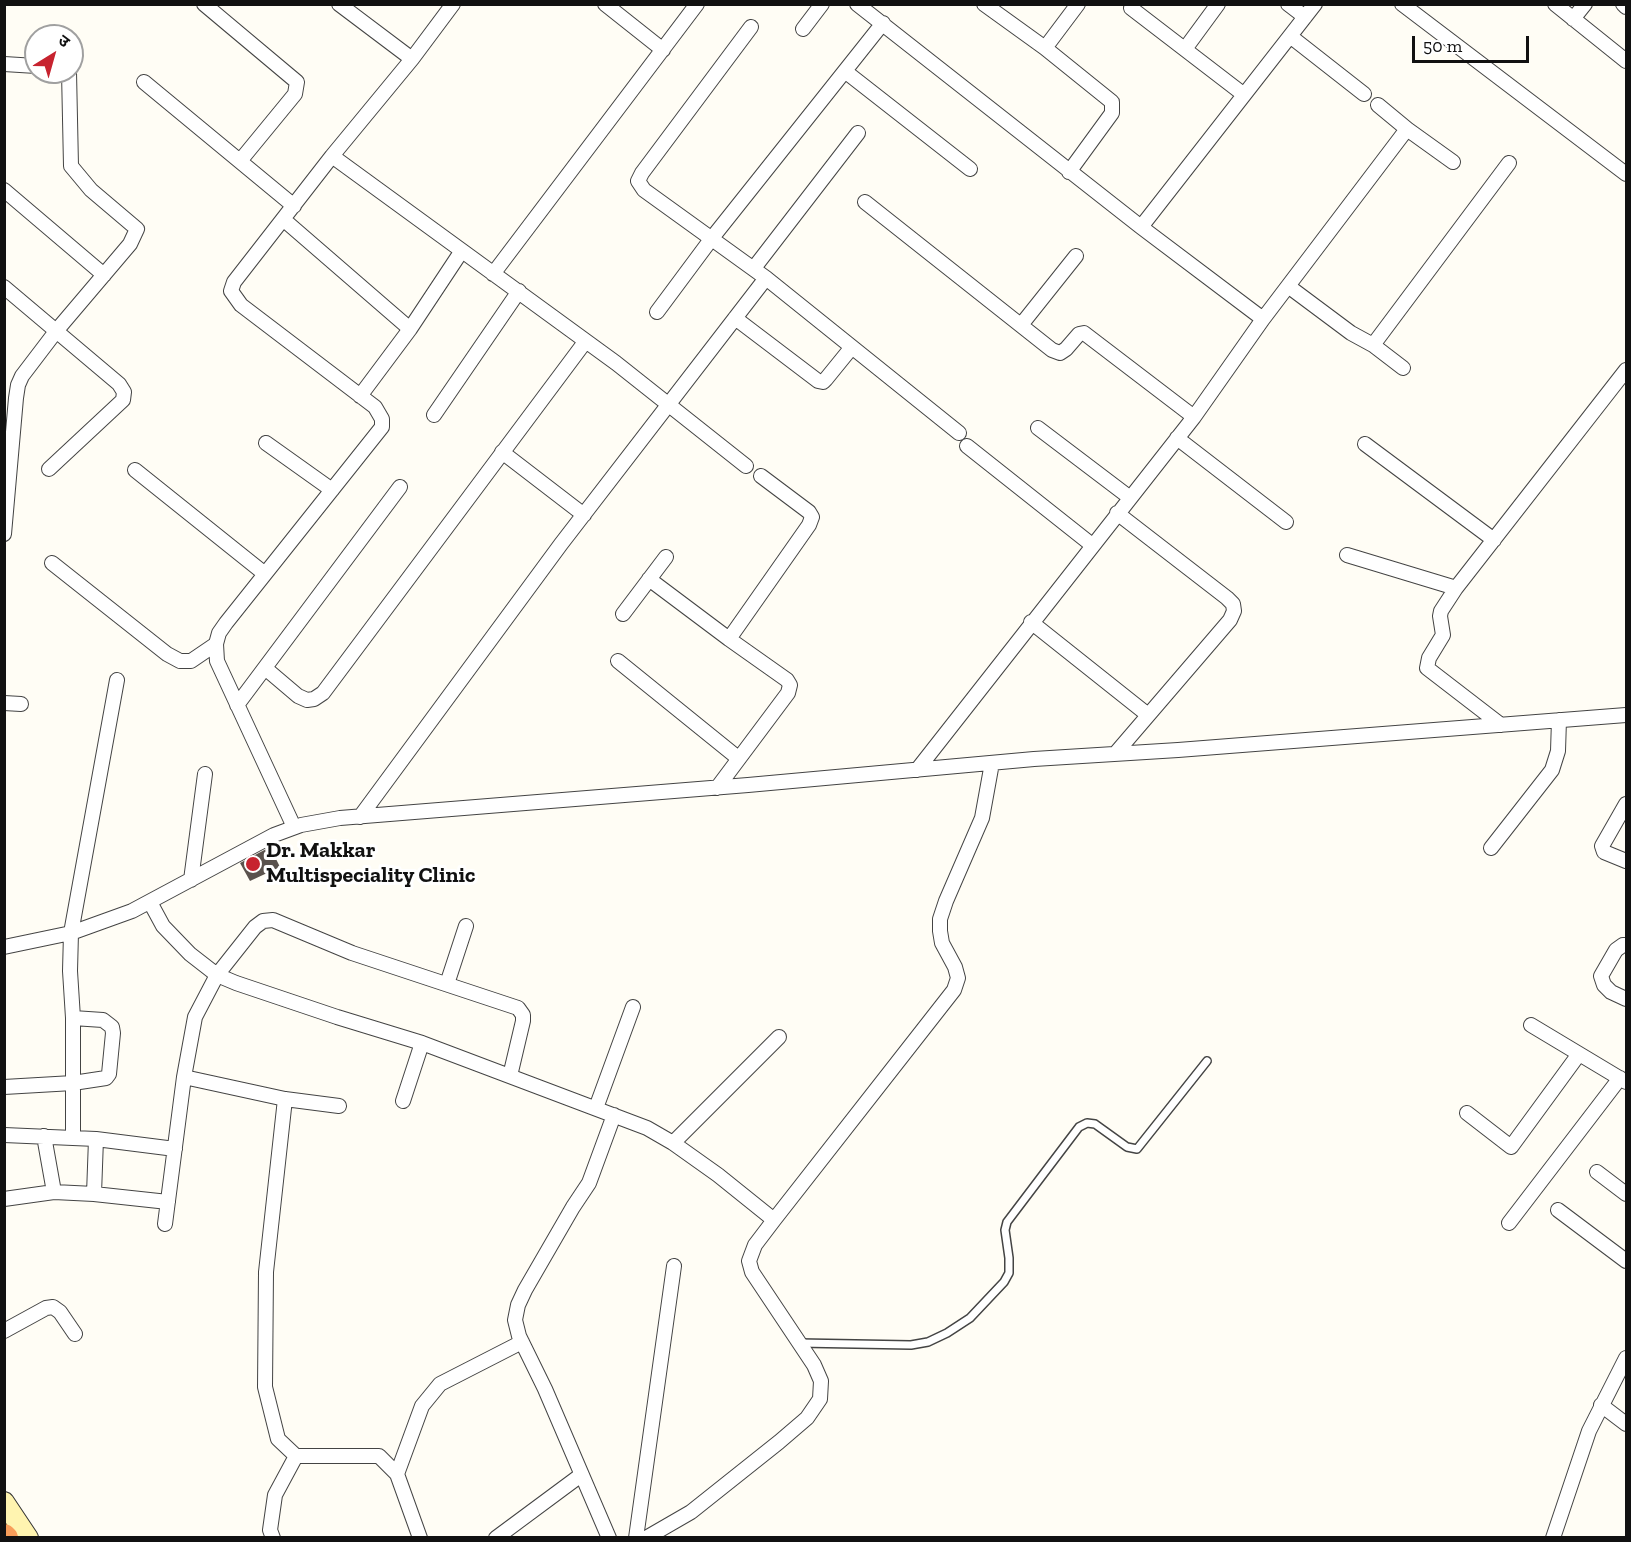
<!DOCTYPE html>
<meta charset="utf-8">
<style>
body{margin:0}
#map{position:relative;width:1631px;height:1542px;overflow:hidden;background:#fffdf5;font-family:"Zilla Slab","Noto Sans Devanagari",serif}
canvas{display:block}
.frame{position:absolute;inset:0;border:6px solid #111;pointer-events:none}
.north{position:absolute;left:24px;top:24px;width:60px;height:60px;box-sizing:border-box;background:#fff;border:2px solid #a0a0a0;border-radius:50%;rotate:37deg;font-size:16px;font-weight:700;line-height:24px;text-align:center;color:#111}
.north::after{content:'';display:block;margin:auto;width:21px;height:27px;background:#c7232f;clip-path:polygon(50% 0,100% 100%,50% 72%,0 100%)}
.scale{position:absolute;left:1412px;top:36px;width:117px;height:27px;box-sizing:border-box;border:3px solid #111;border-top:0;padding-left:8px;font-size:18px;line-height:21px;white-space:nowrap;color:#111;-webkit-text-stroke:4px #fff;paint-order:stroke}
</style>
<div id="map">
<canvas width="1631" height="1542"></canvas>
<div class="frame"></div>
<div class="north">उ</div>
<div class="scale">50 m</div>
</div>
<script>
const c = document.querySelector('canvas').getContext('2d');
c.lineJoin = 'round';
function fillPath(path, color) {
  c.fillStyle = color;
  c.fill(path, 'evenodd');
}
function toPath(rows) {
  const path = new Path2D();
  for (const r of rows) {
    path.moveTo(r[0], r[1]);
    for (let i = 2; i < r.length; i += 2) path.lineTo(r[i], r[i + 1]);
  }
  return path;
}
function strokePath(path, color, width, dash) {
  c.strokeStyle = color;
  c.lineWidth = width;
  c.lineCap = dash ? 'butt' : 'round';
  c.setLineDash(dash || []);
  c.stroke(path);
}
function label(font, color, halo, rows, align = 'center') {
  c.font = font + ' "Zilla Slab",serif';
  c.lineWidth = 6;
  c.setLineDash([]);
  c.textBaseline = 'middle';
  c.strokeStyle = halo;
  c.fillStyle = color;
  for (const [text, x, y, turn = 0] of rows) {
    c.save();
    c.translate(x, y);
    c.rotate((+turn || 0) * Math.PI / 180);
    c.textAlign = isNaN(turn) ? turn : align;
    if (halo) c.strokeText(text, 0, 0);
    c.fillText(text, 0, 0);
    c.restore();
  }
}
fillPath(toPath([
 [270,847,280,867,250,881,240,863]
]), '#5a524d');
const lane = toPath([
 [799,1343,911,1345,928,1342,947,1333,970,1318,1004,1282,1009,1273,1009,1258,1005,1230,1007,1222,1079,1127,1087,1123,1095,1124,1127,1147,1137,1149,1207,1061]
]);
const street = toPath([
 [204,4,297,82,295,94,240,161],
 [605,4,663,50],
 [857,4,1141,227,1263,319,1194,417,917,770],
 [984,4,1045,48,1112,102,1112,113,1069,172],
 [1288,4,1305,17],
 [1402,4,1626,174],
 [1555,4,1626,61],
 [1623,4,1626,7],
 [1131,8,1243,94],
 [1573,19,1585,4],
 [751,27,642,173,638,181,644,190,766,278,959,433],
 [803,29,822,4],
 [1290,36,1364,94],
 [1045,48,1078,4],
 [1185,49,1218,4],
 [412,59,453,4],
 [4,64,36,66],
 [846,72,970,169],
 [144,82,294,206],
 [1378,105,1407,129],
 [332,156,616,363,746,466],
 [4,190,104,275],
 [865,202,1052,350,1060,353,1066,349,1079,334,1084,333,1194,417],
 [283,219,410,329],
 [1141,227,1315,4],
 [754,268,858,133],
 [493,274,697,4],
 [1288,286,1351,333,1373,345,1509,163],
 [4,287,119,384,124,392,123,400,49,469],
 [657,312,712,238,883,23],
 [735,318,818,381,823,382,826,379,852,347],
 [1263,319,1407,129,1453,162],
 [1021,325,1076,256],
 [1373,345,1403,368],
 [360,396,410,329,461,252],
 [434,415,519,291],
 [1038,428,1129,497],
 [1177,438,1286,522],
 [266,443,332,490],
 [1365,444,1494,540],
 [967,446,1092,545],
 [502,452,584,515],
 [135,470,265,574],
 [4,534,16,398,18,385,22,376,57,330,130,244,137,229,91,190,71,166,69,72],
 [1347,555,1456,588,1441,611,1440,616,1443,635,1429,658,1427,668,1501,725],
 [52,563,167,654,180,661,191,661,216,644],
 [649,579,729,639],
 [1456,588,1626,370],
 [623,614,666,557],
 [1031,622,1148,715],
 [618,661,738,758],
 [265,668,298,696,307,700,314,699,323,693,585,342],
 [4,703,21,704],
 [237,705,400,487],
 [1115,754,1230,620,1234,611,1233,604,1227,598,1117,513],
 [717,788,788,693,790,685,787,680,729,639,809,525,812,517,809,512,761,476],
 [1626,804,1602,846,1604,852,1626,861],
 [360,817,561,544,766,278],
 [294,827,217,661,216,644,219,633,226,623,382,427,382,419,375,407,241,305,231,291,234,282,332,156,412,59,339,4],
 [1491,848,1552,770,1558,751,1559,720],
 [191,880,205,774],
 [150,902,163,926,190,954,217,975,236,983,337,1017,422,1043,647,1128,673,1143,718,1175,774,1220],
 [1626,945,1623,945,1616,950,1601,976,1604,985,1611,992,1626,999],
 [4,947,71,933,132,911,274,835,301,825,340,818,748,785,1034,759,1178,750,1626,715],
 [447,984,466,926],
 [1531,1025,1626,1082],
 [184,1077,285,1099,339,1106],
 [4,1087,73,1083,106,1078,109,1074,113,1033,112,1027,103,1020,73,1018],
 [285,1099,266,1272,265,1387,278,1439,296,1456,379,1456,397,1474,420,1538],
 [403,1101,422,1043],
 [596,1108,633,1007],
 [1467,1113,1511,1147,1579,1054],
 [4,1135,96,1139,94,1194,54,1192,4,1199],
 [44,1136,54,1192],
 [73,1138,73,1018,70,971,71,933,117,680],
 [96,1139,175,1149],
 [673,1143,779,1037],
 [1597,1172,1626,1194],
 [94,1194,168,1202],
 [1558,1210,1626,1261],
 [1509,1223,1620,1078],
 [165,1224,184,1077,195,1017,217,975,255,927,263,921,273,920,352,953,518,1008,523,1015,523,1021,510,1076],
 [4,1331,46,1308,53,1307,60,1312,75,1334],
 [1601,1405,1626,1424],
 [397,1474,422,1406,440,1384,522,1342],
 [273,1538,270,1530,275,1495,296,1456],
 [496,1538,581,1475],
 [609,1538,545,1389,519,1336,515,1320,518,1305,525,1290,573,1207,589,1183,614,1115],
 [636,1538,674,1266],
 [646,1538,691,1512,779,1442,807,1418,820,1399,821,1381,814,1365,752,1272,749,1261,755,1245,774,1220,954,990,958,978,955,967,942,943,940,931,940,919,946,901,982,818,992,763],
 [1553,1538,1589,1431,1626,1358]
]);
const secondary = toPath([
 [4,1502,28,1538]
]);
const highway = toPath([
 [4,1536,6,1538]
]);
strokePath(lane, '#444', 10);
strokePath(street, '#444', 16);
strokePath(secondary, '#333', 22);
strokePath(highway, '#222', 27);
strokePath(lane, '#fff', 7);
strokePath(street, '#fff', 14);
strokePath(secondary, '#fff4b0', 20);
strokePath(highway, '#f89e5a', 24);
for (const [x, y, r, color] of [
 [253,864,8,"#c7232f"]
]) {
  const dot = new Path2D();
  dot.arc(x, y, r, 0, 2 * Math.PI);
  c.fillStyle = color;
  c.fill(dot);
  strokePath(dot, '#fff', 2);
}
label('bold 22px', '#111', '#fff', [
 ["Dr. Makkar",266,851],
 ["Multispeciality Clinic",266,876]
], 'left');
</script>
